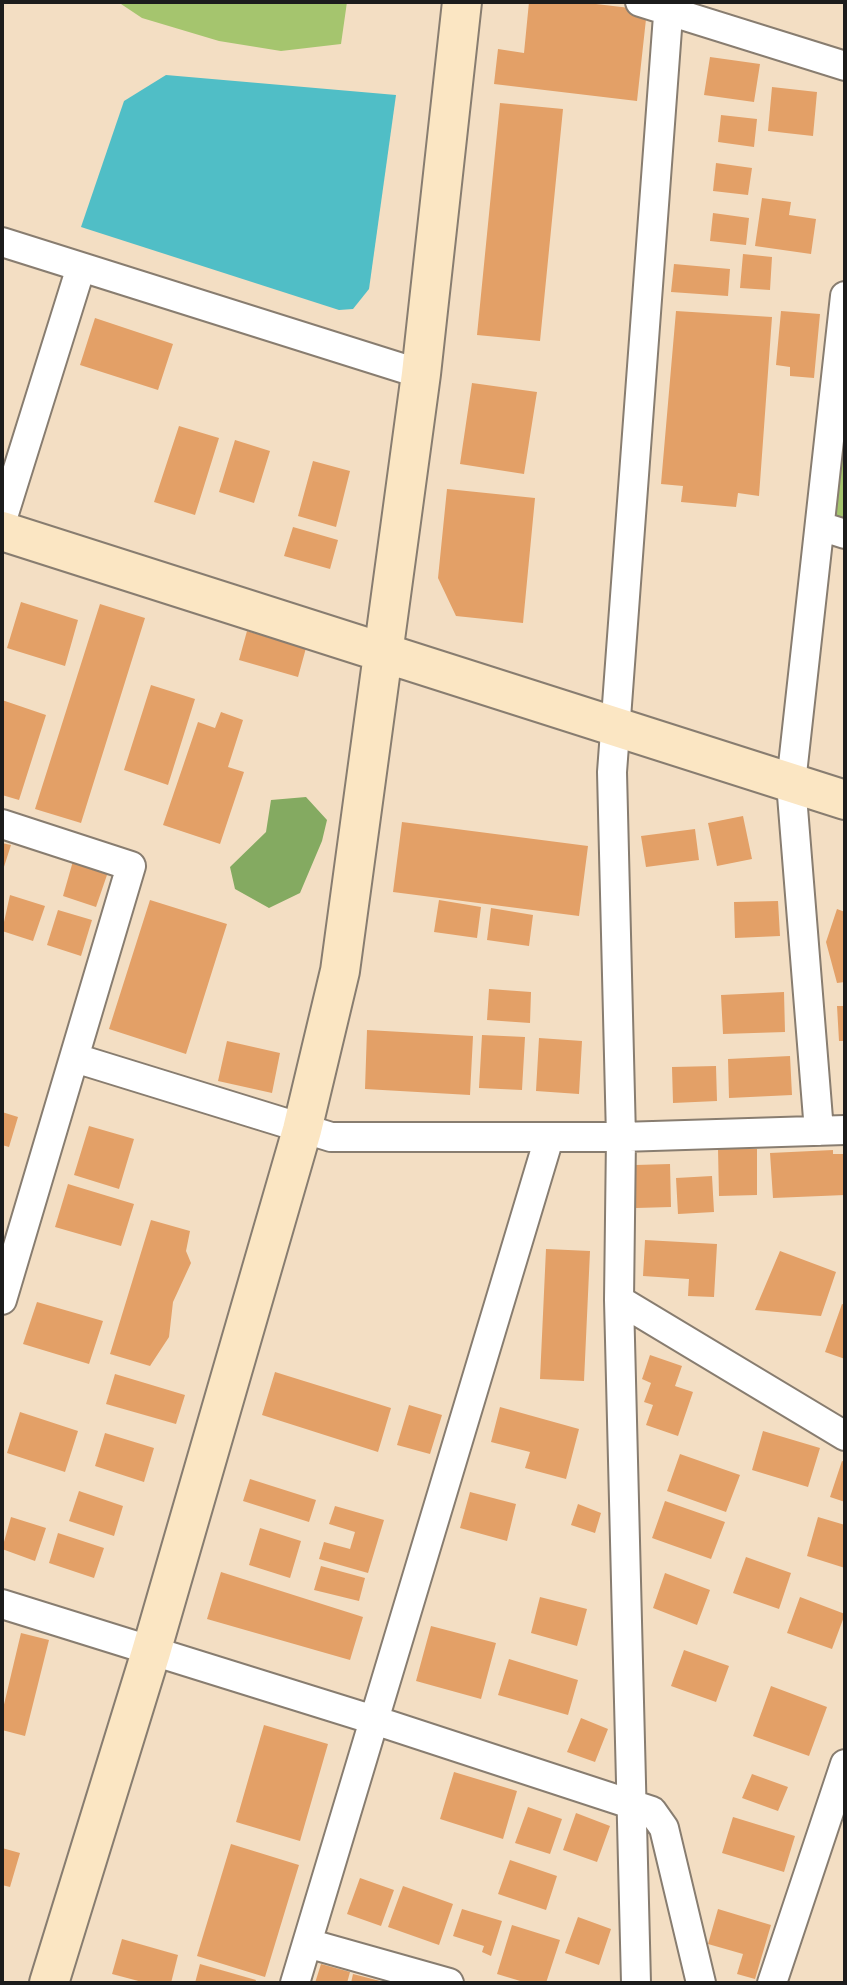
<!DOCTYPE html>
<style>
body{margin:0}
#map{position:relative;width:847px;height:1985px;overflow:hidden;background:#f3dec3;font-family:Vollkorn,serif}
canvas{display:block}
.frame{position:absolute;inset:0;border:4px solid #1c1c1c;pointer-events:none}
</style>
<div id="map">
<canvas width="847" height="1985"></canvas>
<div class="frame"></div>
</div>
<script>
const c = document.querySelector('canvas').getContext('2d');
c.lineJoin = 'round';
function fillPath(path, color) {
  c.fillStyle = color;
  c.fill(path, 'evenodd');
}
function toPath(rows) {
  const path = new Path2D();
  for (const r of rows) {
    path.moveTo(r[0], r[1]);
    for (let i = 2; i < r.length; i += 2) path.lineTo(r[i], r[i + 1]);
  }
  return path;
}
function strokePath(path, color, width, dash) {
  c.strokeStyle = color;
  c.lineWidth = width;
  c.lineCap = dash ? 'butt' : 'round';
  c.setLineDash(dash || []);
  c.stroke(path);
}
fillPath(toPath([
 [118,2,347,2,341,44,281,51,219,41,142,18],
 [845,299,845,534,820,526]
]), '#a5c56e');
fillPath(toPath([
 [306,797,327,820,322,841,300,893,269,908,235,889,230,867,266,832,271,800]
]), '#84aa61');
fillPath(toPath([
 [166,75,396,95,369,289,353,309,339,310,81,227,124,101]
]), '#50bec6');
fillPath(toPath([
 [529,2,579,2,647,10,637,101,494,84,498,49,524,53],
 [710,57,760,64,754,102,704,95],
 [772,87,817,92,813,136,768,131],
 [500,103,563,109,540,341,477,335],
 [721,115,757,119,754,147,718,142],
 [716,163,752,168,748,195,713,191],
 [762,198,791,202,789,215,816,219,811,254,755,246],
 [713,213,749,218,746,245,710,241],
 [743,254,772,257,770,290,740,288],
 [674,264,730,269,728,296,671,292],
 [676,311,772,317,759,496,738,493,736,507,681,502,683,486,661,484],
 [781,311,820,314,814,378,790,376,790,367,776,365],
 [95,318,173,344,158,390,80,365],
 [472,383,537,392,524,474,460,464],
 [179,426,219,438,195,515,154,502],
 [235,440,270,451,254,503,219,492],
 [313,461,350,471,336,527,298,516],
 [447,489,535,498,523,623,456,616,438,578],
 [293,527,338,540,330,569,284,556],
 [21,602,78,620,65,666,7,648],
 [100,604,145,618,81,823,35,809],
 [247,631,306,648,298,677,239,660],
 [151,685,195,699,168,785,124,770],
 [2,700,46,715,19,800,2,795],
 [221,712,243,720,228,767,244,772,220,844,163,825,198,722,215,728],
 [743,816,752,859,717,866,708,823],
 [402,822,588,846,579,916,393,892],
 [695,829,699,860,646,867,641,836],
 [2,843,11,845,2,873],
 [73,861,108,872,96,907,63,896],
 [10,895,45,906,33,941,2,931],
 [150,900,227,924,186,1054,109,1029],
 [439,900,481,907,477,938,434,932],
 [778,901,780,936,735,938,734,902],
 [491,908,533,915,529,946,487,940],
 [837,909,845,912,845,982,837,983,826,942],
 [58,910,92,920,81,956,47,945],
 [489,989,531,992,530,1023,487,1020],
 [784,992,785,1032,723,1034,721,995],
 [837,1006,845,1006,845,1041,839,1041],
 [367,1030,473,1036,470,1095,365,1089],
 [482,1035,525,1037,522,1090,479,1088],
 [539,1038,582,1041,579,1094,536,1091],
 [227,1041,280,1053,272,1093,218,1081],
 [790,1056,792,1095,729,1098,728,1059],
 [716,1066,717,1101,673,1103,672,1067],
 [2,1112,18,1117,9,1147,2,1145],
 [89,1126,134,1139,119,1189,74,1175],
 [718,1149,757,1149,757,1195,719,1196],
 [833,1150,833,1154,845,1154,845,1195,773,1198,770,1153],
 [670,1164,671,1207,636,1208,635,1165],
 [712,1176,714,1212,678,1214,676,1178],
 [68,1184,134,1204,121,1246,55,1227],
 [151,1220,190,1231,186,1251,191,1263,173,1302,169,1337,150,1366,110,1354],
 [645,1240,717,1244,714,1297,688,1296,689,1279,643,1276],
 [546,1249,590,1251,584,1381,540,1379],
 [780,1251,836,1272,821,1316,755,1310],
 [37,1302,103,1321,89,1364,23,1344],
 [842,1304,845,1305,845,1359,825,1352],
 [650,1355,682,1366,675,1386,693,1392,678,1436,646,1425,653,1405,644,1402,651,1383,642,1379],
 [275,1372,391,1408,378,1452,262,1415],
 [115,1374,185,1395,176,1424,106,1404],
 [409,1405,442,1415,430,1454,397,1445],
 [500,1407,579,1429,566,1479,525,1468,530,1452,491,1442],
 [20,1412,78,1431,65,1472,7,1453],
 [763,1431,820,1448,808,1487,752,1470],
 [105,1433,154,1448,144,1482,95,1466],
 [680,1454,740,1475,726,1512,667,1491],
 [842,1461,845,1462,845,1502,830,1497],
 [250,1479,316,1500,309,1522,243,1501],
 [79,1491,123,1506,114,1536,69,1521],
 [470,1492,516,1504,507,1541,460,1528],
 [665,1501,725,1522,711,1559,652,1538],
 [578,1504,601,1513,595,1533,571,1525],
 [335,1506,384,1520,368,1573,319,1559,324,1542,350,1549,355,1532,329,1524],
 [11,1517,46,1528,35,1561,2,1549],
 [818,1517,845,1525,845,1568,807,1556],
 [260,1528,301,1541,290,1578,249,1565],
 [58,1533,104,1548,94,1578,49,1563],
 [746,1557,791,1573,779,1609,733,1593],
 [321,1566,365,1578,359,1601,314,1590],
 [221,1572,363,1617,350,1660,207,1619],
 [665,1573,710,1590,697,1625,653,1608],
 [540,1597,587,1609,577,1646,531,1633],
 [800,1597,845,1614,832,1649,787,1633],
 [431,1626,496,1643,481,1699,416,1681],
 [21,1633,49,1640,25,1736,2,1730,2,1713],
 [684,1650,729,1666,716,1702,671,1686],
 [509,1659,578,1680,568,1715,498,1695],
 [771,1686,827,1707,809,1756,753,1736],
 [581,1718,608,1729,595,1762,567,1752],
 [264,1725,328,1744,300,1841,236,1822],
 [454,1772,517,1791,503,1839,440,1819],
 [752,1774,788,1787,778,1811,742,1798],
 [528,1807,562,1819,550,1854,515,1843],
 [576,1813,610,1826,597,1862,563,1850],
 [733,1817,795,1836,784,1872,722,1853],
 [231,1844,299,1865,265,1977,197,1956],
 [2,1848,20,1853,10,1887,2,1885],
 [510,1860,557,1876,546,1910,498,1894],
 [360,1878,394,1890,381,1926,347,1914],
 [403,1886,453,1904,439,1945,388,1927],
 [462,1909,502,1921,491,1956,482,1952,484,1946,453,1936],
 [718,1909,771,1925,755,1979,737,1974,743,1954,708,1944],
 [578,1917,611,1929,599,1965,565,1953],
 [512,1925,560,1940,546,1983,527,1983,497,1974],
 [122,1939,178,1955,171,1983,146,1983,112,1974],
 [200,1964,256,1980,255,1983,195,1983],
 [321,1964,350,1972,347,1983,315,1983],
 [353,1974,384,1982,384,1983,351,1983]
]), '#e3a067');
const street = toPath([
 [640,2,845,66],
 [2,242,421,374],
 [2,520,81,267],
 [820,526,845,534],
 [2,824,131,866,2,1300],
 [75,1058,331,1137,621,1137,845,1130],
 [819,1131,791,783,845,296],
 [619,1300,845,1436],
 [2,1604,374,1720,652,1811,664,1828,701,1983],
 [307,1943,449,1983],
 [295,1983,549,1138],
 [636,1983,619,1300,621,1137,612,772,669,2],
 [772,1983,845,1764]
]);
const secondary = toPath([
 [2,531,845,800],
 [49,1983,151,1652,302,1130,340,971,421,374,462,2]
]);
strokePath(street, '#887d70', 32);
strokePath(secondary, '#887d70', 42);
strokePath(street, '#fff', 28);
strokePath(secondary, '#fbe6c3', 38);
</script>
